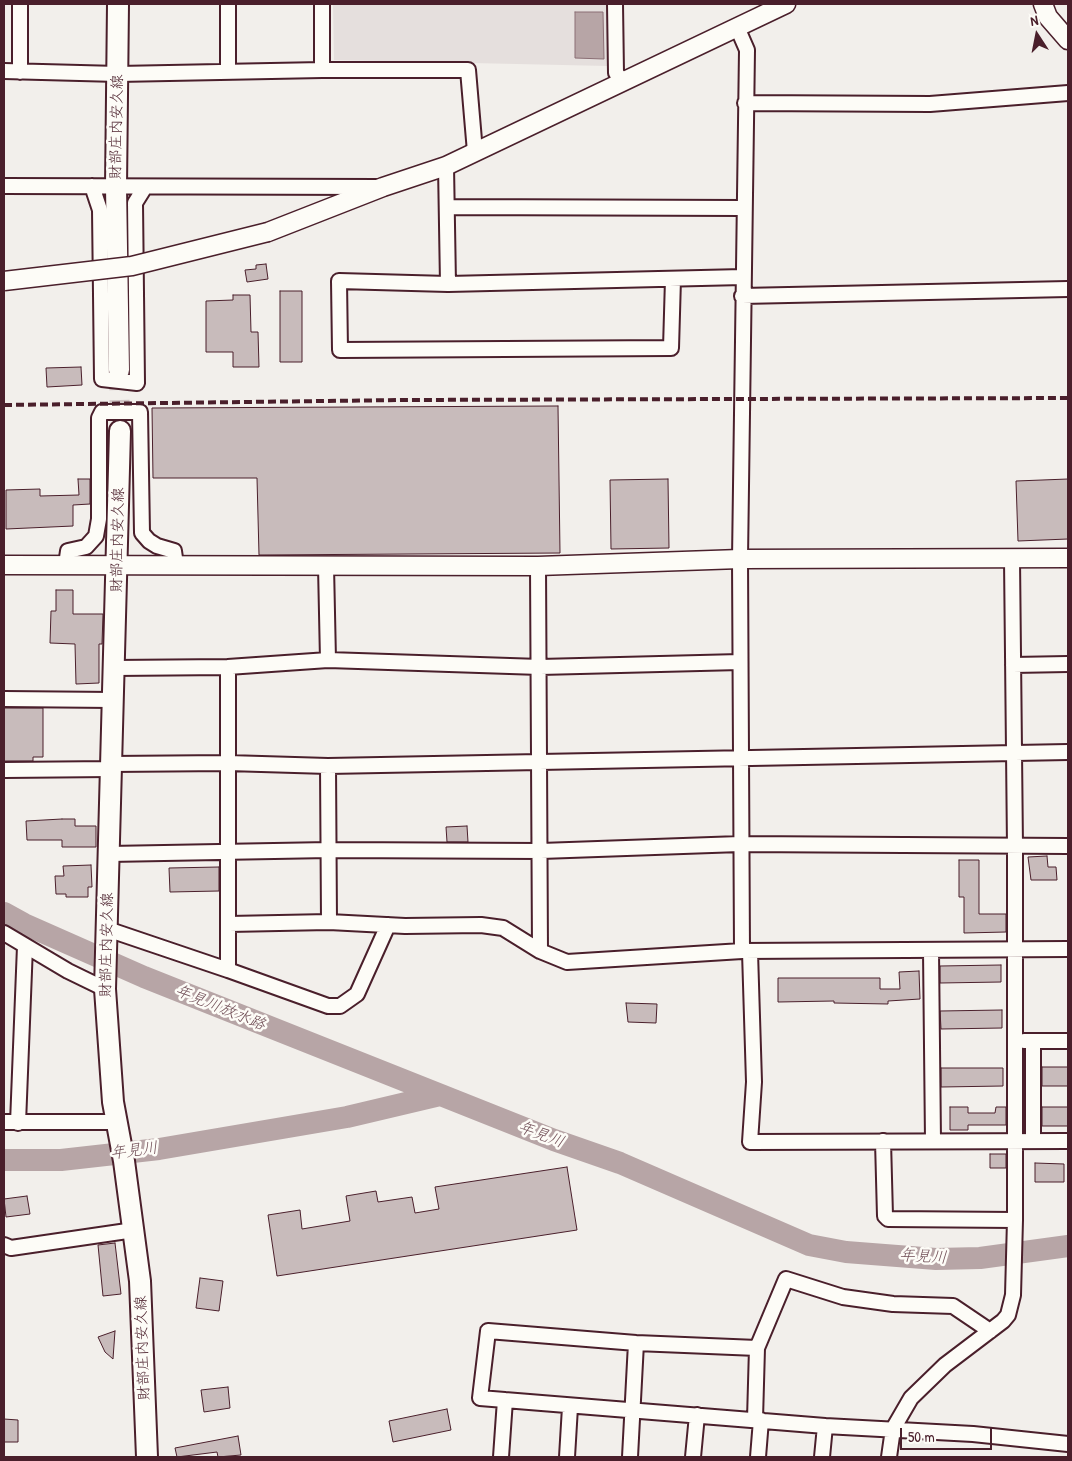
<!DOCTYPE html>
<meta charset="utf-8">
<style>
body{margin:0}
#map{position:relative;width:1072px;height:1461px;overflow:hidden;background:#f2efeb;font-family:"Patrick Hand",sans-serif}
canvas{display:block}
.frame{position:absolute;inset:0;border:5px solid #4a1f2b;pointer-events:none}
.north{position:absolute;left:1012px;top:10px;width:50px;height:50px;-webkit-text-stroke:4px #fdfcf7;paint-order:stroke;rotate:349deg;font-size:14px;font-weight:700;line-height:20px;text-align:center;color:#4a1f2b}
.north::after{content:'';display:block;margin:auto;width:18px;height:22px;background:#4a1f2b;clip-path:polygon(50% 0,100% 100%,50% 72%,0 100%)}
.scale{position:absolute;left:900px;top:1428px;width:92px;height:22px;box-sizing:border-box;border:2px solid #4a1f2b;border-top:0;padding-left:6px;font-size:15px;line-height:18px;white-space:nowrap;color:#4a1f2b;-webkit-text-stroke:4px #fdfcf7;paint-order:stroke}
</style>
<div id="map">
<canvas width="1072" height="1461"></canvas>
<div class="frame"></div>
<div class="north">N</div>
<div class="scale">50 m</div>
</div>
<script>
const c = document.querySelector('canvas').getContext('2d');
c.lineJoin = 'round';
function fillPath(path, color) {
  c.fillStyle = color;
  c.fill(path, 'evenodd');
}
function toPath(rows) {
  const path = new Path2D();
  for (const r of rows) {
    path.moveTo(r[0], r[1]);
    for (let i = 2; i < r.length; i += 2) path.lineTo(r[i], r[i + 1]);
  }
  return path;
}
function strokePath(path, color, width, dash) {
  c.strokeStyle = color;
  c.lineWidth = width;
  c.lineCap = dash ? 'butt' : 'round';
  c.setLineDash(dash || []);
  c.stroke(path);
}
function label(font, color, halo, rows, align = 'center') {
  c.font = font + ' "Patrick Hand","Klee One",sans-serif';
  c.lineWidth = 5;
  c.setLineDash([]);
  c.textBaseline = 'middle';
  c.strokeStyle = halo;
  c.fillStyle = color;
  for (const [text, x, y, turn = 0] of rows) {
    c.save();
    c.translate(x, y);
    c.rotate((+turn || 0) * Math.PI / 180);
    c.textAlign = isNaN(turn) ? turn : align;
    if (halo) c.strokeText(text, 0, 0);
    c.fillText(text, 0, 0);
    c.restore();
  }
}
fillPath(toPath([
 [333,4,608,4,608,66,334,60]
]), '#e5dfdd');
const water = toPath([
 [575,12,603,12,604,59,575,58,575,12]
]);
fillPath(water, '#b7a5a6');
strokePath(water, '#8b6f75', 1);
strokePath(toPath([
 [4,913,24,924,144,977,554,1140,620,1163,809,1245,846,1252,936,1259,980,1258,1068,1246],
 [4,1160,61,1160,159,1149,347,1117,440,1095]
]), '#b7a5a6', 22);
const building = toPath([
 [266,264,268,279,247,282,245,270,256,269,256,265,266,264],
 [280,291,302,291,302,362,280,362,280,291],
 [233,295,250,295,251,332,258,332,259,367,233,367,233,352,206,352,206,301,233,300,233,295],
 [81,367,82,385,47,387,46,368,81,367],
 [558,406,560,553,259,555,257,478,153,478,152,408,558,406],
 [78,479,90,479,90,504,73,505,73,526,6,529,6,490,40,489,40,496,79,495,78,479],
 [668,479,669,548,611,549,610,480,668,479],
 [1068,479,1068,539,1018,541,1016,481,1068,479],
 [56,590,73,590,73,614,103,614,102,644,99,644,99,683,76,684,75,644,50,643,51,611,56,611,56,590],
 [4,708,43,708,43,757,33,757,33,761,4,761,4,708],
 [62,819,75,819,75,826,96,826,96,847,62,847,62,840,27,840,26,821,62,819],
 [467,826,468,842,447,842,446,827,467,826],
 [1047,856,1048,867,1056,867,1057,880,1031,880,1028,857,1047,856],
 [959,860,979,860,979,914,1006,914,1006,932,964,933,964,897,959,897,959,860],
 [91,865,92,887,88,887,88,897,66,897,66,894,56,894,55,876,64,876,63,866,91,865],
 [219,867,219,891,170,892,169,868,219,867],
 [1001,965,1001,982,940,983,940,966,1001,965],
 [919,971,920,999,888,1001,888,1004,834,1003,834,1001,778,1002,778,978,880,978,880,989,900,989,899,972,919,971],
 [626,1003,657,1004,656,1023,628,1022,626,1003],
 [1002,1010,1002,1028,941,1029,940,1011,1002,1010],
 [1042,1067,1068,1067,1068,1086,1042,1086,1042,1067],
 [941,1068,1003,1068,1003,1086,941,1087,941,1068],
 [950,1107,968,1107,968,1113,995,1113,996,1107,1006,1107,1006,1125,968,1125,968,1130,950,1130,950,1107],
 [1042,1107,1068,1107,1068,1126,1042,1126,1042,1107],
 [990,1154,1006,1154,1006,1168,990,1168,990,1154],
 [1035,1163,1064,1164,1064,1182,1035,1182,1035,1163],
 [567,1167,577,1230,277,1276,268,1215,300,1210,302,1229,350,1221,346,1196,376,1191,378,1202,412,1197,415,1213,439,1209,435,1187,567,1167],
 [27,1196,30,1214,6,1217,4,1199,27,1196],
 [115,1243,121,1294,103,1296,98,1245,115,1243],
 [200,1278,223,1281,219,1311,196,1308,200,1278],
 [115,1331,113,1359,105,1352,98,1337,115,1331],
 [228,1387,230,1408,204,1412,201,1390,228,1387],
 [447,1409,451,1430,393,1442,389,1421,447,1409],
 [4,1419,18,1420,18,1442,4,1442,4,1419],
 [238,1436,241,1455,218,1457,217,1452,177,1457,175,1448,238,1436]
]);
fillPath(building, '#c8bbbb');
strokePath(building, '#4a1f2b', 1);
strokePath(toPath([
 [119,370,120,431]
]), '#d0c5c5', 20, [20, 10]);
const minor = toPath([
 [228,4,228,72],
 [615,4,616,73,623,81],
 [737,27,747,50,740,559,742,951],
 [322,70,322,4],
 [4,71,118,74,322,70,468,70,475,152],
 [20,72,20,4],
 [745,103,930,104,1068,93],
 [446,166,448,284],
 [4,186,377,187],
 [92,186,100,210,102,379,137,383,135,203,145,187],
 [447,207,743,208],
 [673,279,671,348,340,350,339,281,448,284,743,277],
 [742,296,1068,289],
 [66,565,68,551,86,547,96,536,99,519,99,418,102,412,140,412,142,533,149,541,157,546,174,551,176,565],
 [326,566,328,660,228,667,228,763,328,766,329,922,405,926,481,925,503,928,540,951,567,962,742,951,1068,949],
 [538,566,540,951],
 [328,660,540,667,740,662],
 [1013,665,1068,664],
 [114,668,228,667],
 [4,699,113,700],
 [328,766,1068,752],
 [4,770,111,769],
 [109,854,329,850,541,851,740,844,1068,846],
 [229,924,329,922],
 [107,929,228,970,228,763,111,764],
 [4,933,68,971,105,989],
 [931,951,933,1141],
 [750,952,754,1082,750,1142,1068,1141],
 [228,970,328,1006,340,1006,357,994,388,925],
 [1024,1041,1068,1041],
 [4,1122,117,1122],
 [18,1123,25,946],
 [1033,1140,1033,1041],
 [883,1141,885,1216,888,1219,1015,1220],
 [4,1245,11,1248,134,1230],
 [757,1348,786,1279,843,1297,893,1304,953,1306,990,1331],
 [755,1419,757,1348,636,1343,488,1331,480,1398,825,1426,973,1434,1068,1444],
 [501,1457,505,1400],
 [567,1457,570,1407],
 [630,1457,636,1343],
 [693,1457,697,1415],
 [758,1457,761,1420],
 [822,1457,825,1426],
 [889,1457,893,1429,911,1398,945,1365,1003,1321,1008,1315,1013,1295,1015,1220,1015,847,1012,559]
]);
const tertiary = toPath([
 [1043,4,1048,17,1068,40],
 [268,232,383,187,446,166,786,4],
 [4,565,538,566,740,559,1068,558]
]);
const secondary = toPath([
 [118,4,116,187,119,370],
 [120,431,105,989,113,1102,124,1161,140,1281,147,1457]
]);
strokePath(minor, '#4a1f2b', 18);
strokePath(tertiary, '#4a1f2b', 21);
strokePath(secondary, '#4a1f2b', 24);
strokePath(minor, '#fdfcf7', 14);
strokePath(tertiary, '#fdfcf7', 18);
strokePath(secondary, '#fdfcf7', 20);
strokePath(toPath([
 [4,405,404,400,1068,398]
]), '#4a1f2b', 4, [8, 4]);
const tertiaryBridge = toPath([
 [4,281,132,266,268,232]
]);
strokePath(tertiaryBridge, '#4a1f2b', 21, []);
strokePath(tertiaryBridge, '#fdfcf7', 18);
label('15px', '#4a1f2b', '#fdfcf7', [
 ["財部庄内安久線",117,127,-89],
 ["財部庄内安久線",118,540,-89],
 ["財部庄内安久線",107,945,-89],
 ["財部庄内安久線",143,1348,-92]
]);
label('italic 16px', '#704e56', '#fdfcf7', [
 ["年見川放水路",220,1008,22],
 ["年見川",541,1135,21],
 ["年見川",134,1151,-7],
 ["年見川",923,1257,3]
]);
</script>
